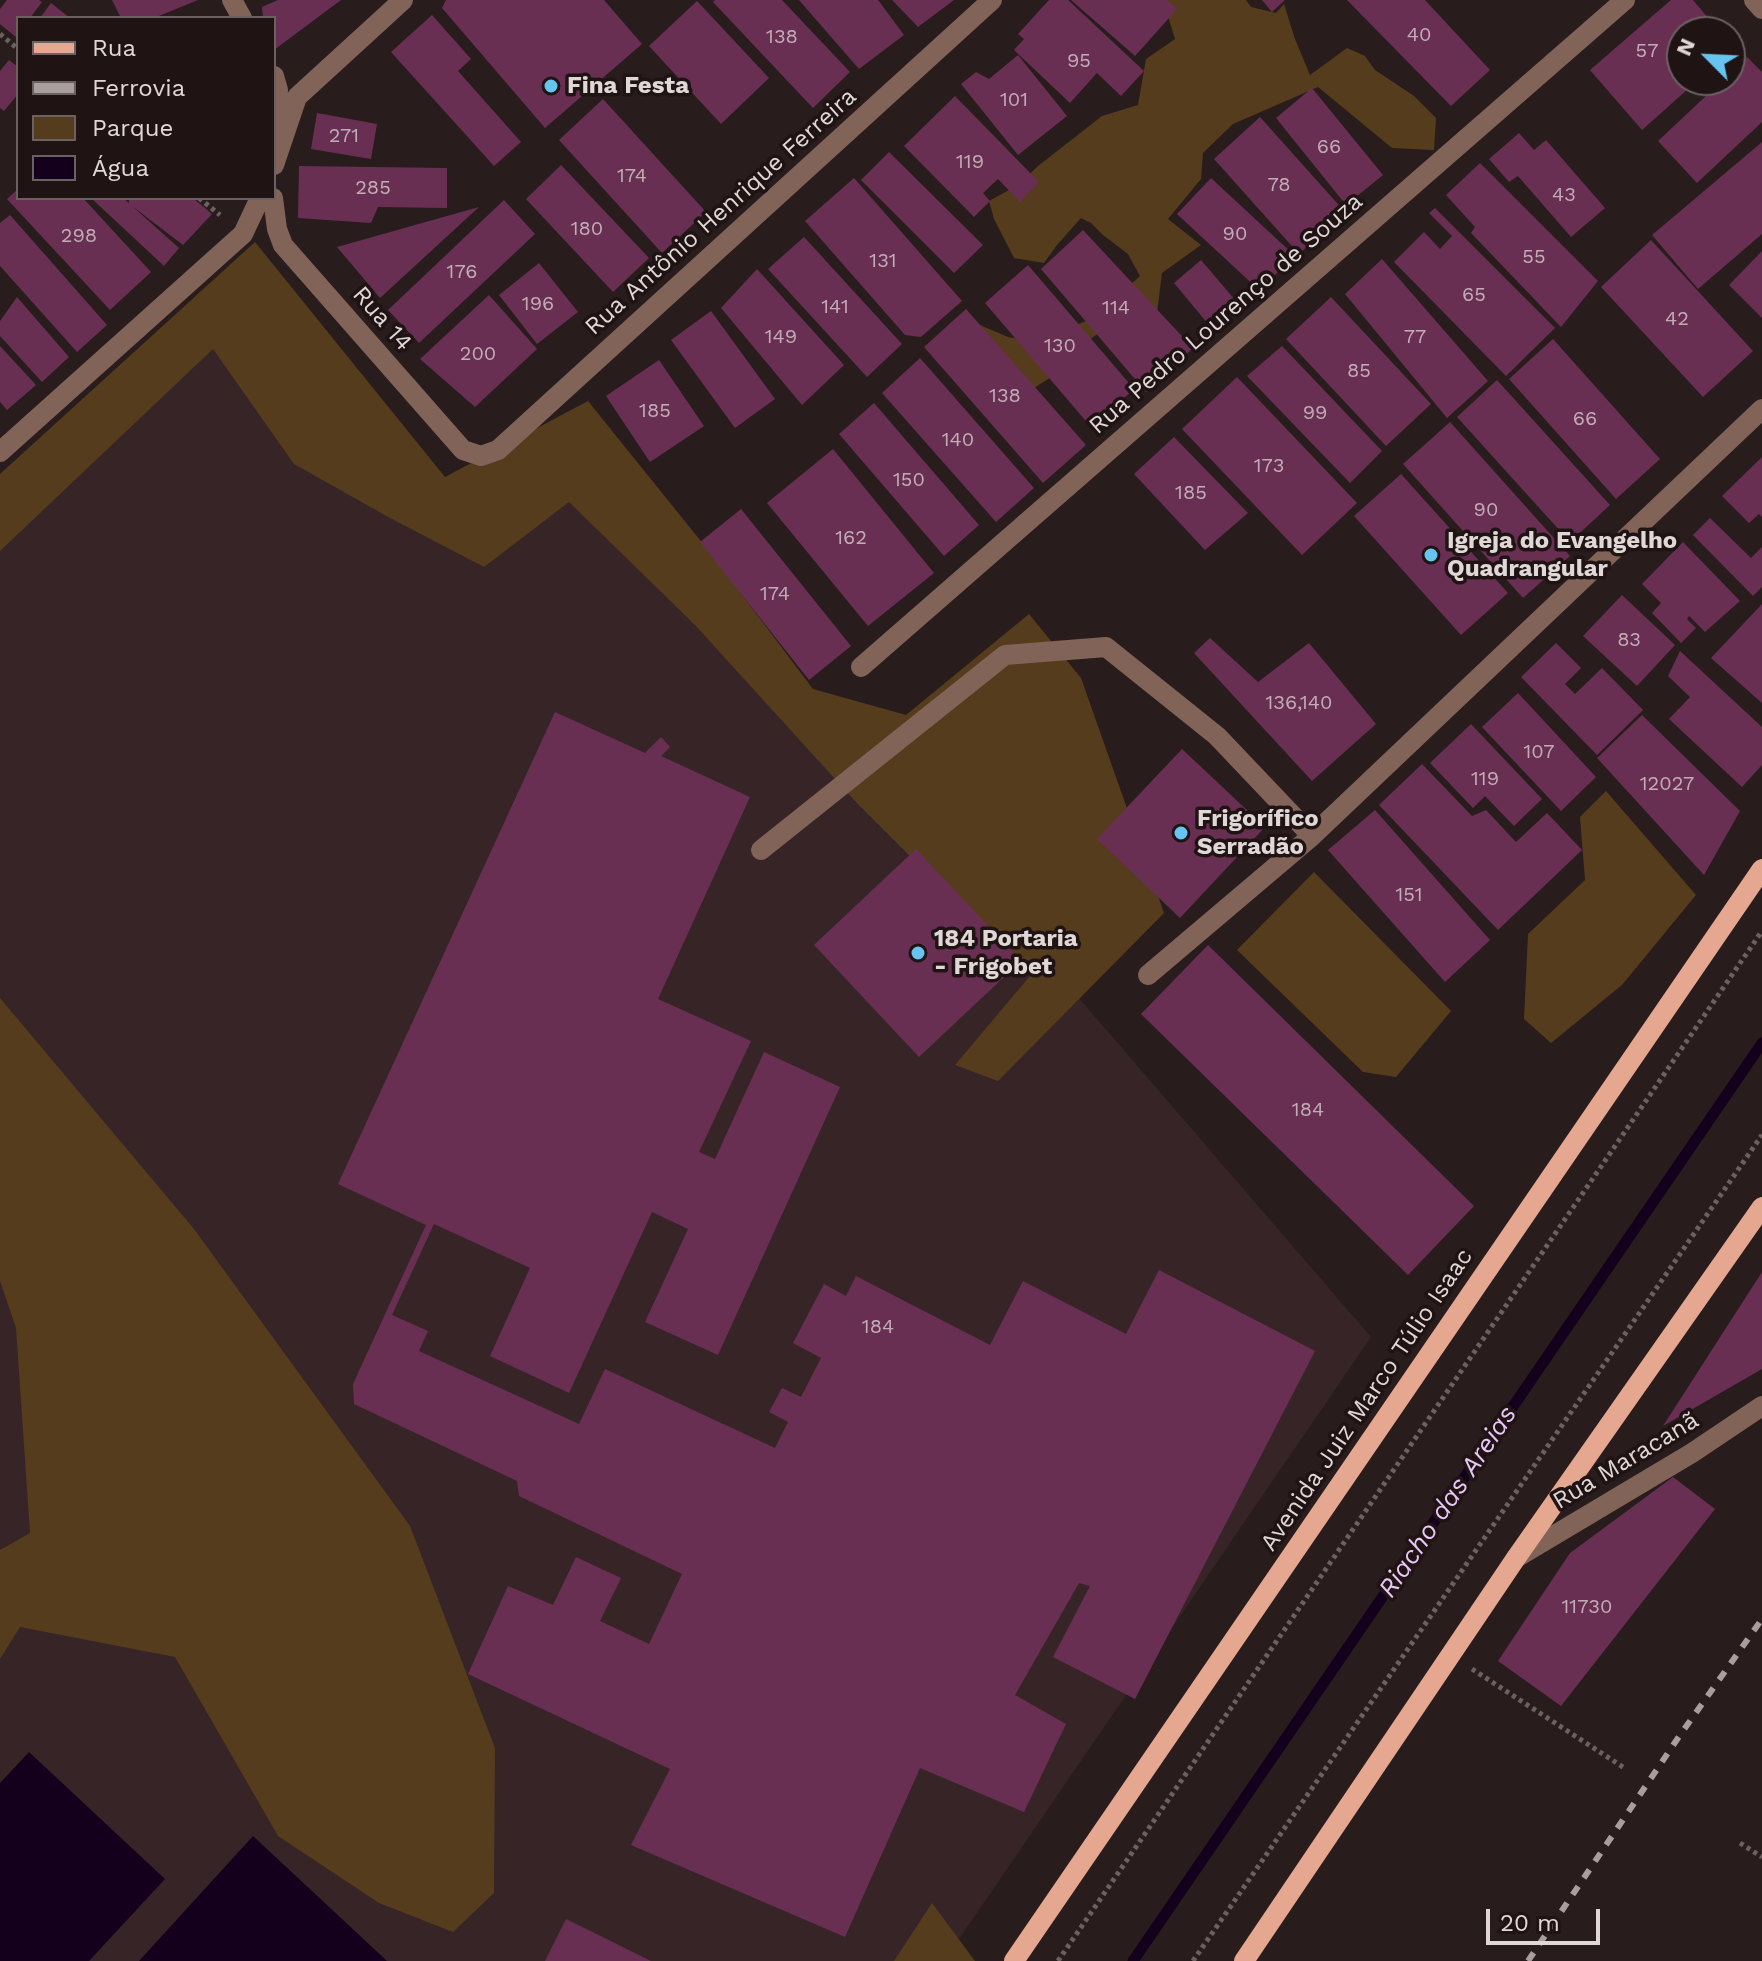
<!DOCTYPE html>
<meta charset="utf-8">
<style>
body{margin:0}
#map{position:relative;width:1762px;height:1961px;overflow:hidden;background:#291c1d;font-family:"Work Sans",sans-serif}
canvas{display:block}
.legend{position:absolute;left:16px;top:16px;width:260px;height:184px;box-sizing:border-box;background:#1f1314;border:2px solid #6c6162;margin:0;padding:10px 14px;list-style:none;font-size:24px;color:#e0d7d7}
.legend li{display:flex;align-items:center;gap:16px;height:40px}
.legend b{width:40px;border:2px solid #6c6162}
.north{position:absolute;left:1666px;top:16px;width:80px;height:80px;box-sizing:border-box;background:#1f1314;border:2px solid #6c6162;border-radius:50%;rotate:294deg;font-size:22px;font-weight:700;line-height:32px;text-align:center;color:#e0d7d7}
.north::after{content:'';display:block;margin:auto;width:28px;height:36px;background:#67c4f0;clip-path:polygon(50% 0,100% 100%,50% 72%,0 100%)}
.scale{position:absolute;left:1486px;top:1909px;width:114px;height:36px;box-sizing:border-box;border:4px solid #e0d7d7;border-top:0;padding-left:10px;font-size:24px;line-height:28px;white-space:nowrap;color:#e0d7d7;-webkit-text-stroke:6px #1f1314;paint-order:stroke}
</style>
<div id="map">
<canvas width="1762" height="1961"></canvas>
<ul class="legend">
<li><b style="height:10px;background:#e5a790"></b>Rua</li>
<li><b style="height:10px;background:#a89e9e"></b>Ferrovia</li>
<li><b style="height:22px;background:#553c1d"></b>Parque</li>
<li><b style="height:22px;background:#14001d"></b>Água</li>
</ul>
<div class="north">N</div>
<div class="scale">20 m</div>
</div>
<script>
const c = document.querySelector('canvas').getContext('2d');
c.lineJoin = 'round';
function fillPath(path, color) {
  c.fillStyle = color;
  c.fill(path, 'evenodd');
}
function toPath(rows) {
  const path = new Path2D();
  for (const r of rows) {
    path.moveTo(r[0], r[1]);
    for (let i = 2; i < r.length; i += 2) path.lineTo(r[i], r[i + 1]);
  }
  return path;
}
function strokePath(path, color, width, dash) {
  c.strokeStyle = color;
  c.lineWidth = width;
  c.lineCap = dash ? 'butt' : 'round';
  c.setLineDash(dash || []);
  c.stroke(path);
}
function label(font, color, halo, rows, align = 'center') {
  c.font = font + ' "Work Sans",sans-serif';
  c.lineWidth = 7;
  c.setLineDash([]);
  c.textBaseline = 'middle';
  c.strokeStyle = halo;
  c.fillStyle = color;
  for (const [text, x, y, turn = 0] of rows) {
    c.save();
    c.translate(x, y);
    c.rotate((+turn || 0) * Math.PI / 180);
    c.textAlign = isNaN(turn) ? turn : align;
    if (halo) c.strokeText(text, 0, 0);
    c.fillText(text, 0, 0);
    c.restore();
  }
}
fillPath(toPath([
 [252,253,420,532,587,427,1371,1337,944,1961,0,1961,0,487]
]), '#372426');
fillPath(toPath([
 [1166,0,1246,0,1251,7,1276,13,1284,4,1295,39,1310,75,1347,48,1365,56,1375,70,1414,96,1436,118,1434,150,1392,148,1318,87,1233,124,1203,153,1201,179,1168,219,1201,245,1162,273,1157,313,1131,309,1088,341,1059,372,1028,392,973,322,1008,337,1041,343,1062,330,1092,319,1140,276,1128,254,1103,235,1091,223,1081,218,1057,245,1044,263,1014,258,994,219,989,201,1018,185,1038,166,1102,116,1138,105,1146,59,1175,39,1164,3],
 [255,242,445,477,588,401,712,555,813,689,906,715,1029,614,1081,678,1164,913,998,1081,955,1065,1030,976,856,802,695,625,569,502,484,567,390,518,294,464,213,349,0,551,0,474],
 [1606,791,1696,895,1622,985,1551,1043,1524,1019,1528,934,1585,880,1580,817],
 [1314,872,1451,1011,1396,1077,1363,1072,1237,950],
 [0,998,194,1229,410,1526,495,1748,494,1893,453,1932,379,1903,278,1836,175,1657,20,1627,0,1659,0,1550,30,1533,16,1328,0,1281],
 [932,1903,975,1961,894,1961]
]), '#553c1d');
fillPath(toPath([
 [29,1752,165,1879,89,1961,0,1961,0,1783],
 [253,1836,387,1961,139,1961]
]), '#14001d');
strokePath(toPath([
 [1133,1961,1762,1043]
]), '#14001d', 11);
fillPath(toPath([
 [7,0,39,0,42,2,30,18,18,18,18,33,16,37,0,24,0,9],
 [112,0,198,0,154,18,121,18],
 [278,0,341,0,274,50,274,18,263,18,262,7],
 [446,0,604,0,642,44,545,128,442,8],
 [715,0,782,0,850,72,813,108,713,2],
 [799,0,878,0,904,35,859,69],
 [892,0,954,0,918,27],
 [1049,0,1068,0,1144,71,1121,96,1097,73,1070,103,1014,50,1024,39,1018,34],
 [1071,0,1167,0,1177,9,1135,56],
 [1262,0,1285,0,1272,12],
 [1347,0,1425,0,1490,70,1451,106],
 [1671,0,1693,0,1720,32,1682,32,1682,80,1698,80,1642,130,1590,70],
 [697,1,769,78,721,124,649,46],
 [51,3,70,18,40,18],
 [432,15,471,59,458,71,521,142,494,166,391,52],
 [1018,55,1067,116,1018,155,961,84,976,72,989,79],
 [1747,57,1762,72,1762,122,1697,183,1658,141,1723,80,1730,80,1730,73],
 [9,60,18,67,18,94,4,111,0,108,0,71],
 [1312,88,1383,175,1346,205,1276,118],
 [955,96,1039,182,1020,202,998,179,983,193,990,201,974,217,904,146],
 [603,99,706,212,662,253,559,140],
 [317,113,377,124,371,159,311,149],
 [1260,117,1345,212,1299,254,1214,159],
 [1519,133,1534,150,1546,140,1605,208,1571,237,1518,176,1509,182,1489,159],
 [1762,142,1762,234,1698,289,1652,235],
 [889,152,983,245,954,273,861,180],
 [1480,163,1598,281,1561,327,1471,233,1475,227,1446,195],
 [561,165,649,258,613,292,526,199],
 [299,166,447,168,447,208,378,207,371,223,298,218],
 [854,178,962,301,921,337,905,335,805,221],
 [1211,178,1294,255,1260,291,1177,214],
 [18,189,18,198,83,198,151,272,110,310,7,199],
 [91,198,123,198,129,203,129,198,193,198,212,214,183,245,132,206,179,248,164,266],
 [504,200,535,234,419,343,388,310],
 [479,207,380,298,337,247],
 [1435,208,1555,328,1506,376,1394,262,1424,232,1440,249,1452,236,1429,213],
 [10,215,107,325,77,352,0,266,0,223],
 [1083,230,1193,348,1146,392,1041,269],
 [804,237,902,344,867,377,768,269],
 [1651,240,1753,351,1703,397,1601,287],
 [1762,251,1762,318,1729,285],
 [1382,259,1488,381,1447,418,1345,294],
 [1201,260,1241,307,1214,331,1174,283],
 [539,263,578,312,537,344,499,295],
 [1028,265,1134,389,1091,427,985,303],
 [757,269,844,365,802,405,721,308],
 [489,295,537,349,475,407,420,359],
 [17,297,69,357,42,382,0,336,0,321],
 [1331,297,1431,404,1386,446,1286,339],
 [966,309,1086,445,1043,483,924,347],
 [711,311,775,399,735,428,671,340],
 [1553,339,1660,459,1616,499,1509,379],
 [0,346,36,385,7,410,0,402],
 [1282,346,1382,451,1350,483,1247,376],
 [920,358,1034,488,996,522,882,393],
 [659,360,704,426,650,462,606,396],
 [1237,377,1357,503,1302,555,1182,429],
 [1497,380,1610,505,1570,542,1457,417],
 [874,403,979,525,944,556,839,434],
 [1450,422,1570,556,1523,598,1403,464],
 [1174,437,1248,513,1205,550,1134,474],
 [833,449,934,573,868,626,767,503],
 [1762,457,1762,517,1759,514,1749,523,1722,496],
 [1401,474,1508,593,1461,635,1354,516],
 [741,509,851,646,809,680,700,542],
 [1710,518,1751,558,1762,547,1762,587,1753,596,1693,535],
 [1683,542,1740,601,1705,632,1689,616,1687,619,1696,628,1681,643,1652,613,1661,603,1642,584],
 [1622,595,1675,645,1637,686,1583,636],
 [1762,604,1762,703,1711,658],
 [1210,638,1258,682,1309,643,1376,724,1312,781,1194,653],
 [1556,643,1581,668,1565,684,1575,694,1602,668,1643,710,1597,755,1521,677],
 [1680,651,1762,727,1762,765,1742,787,1669,719,1690,697,1668,676],
 [1518,693,1596,777,1561,811,1482,727],
 [555,712,645,753,661,737,670,747,661,756,750,797,658,999,751,1041,699,1152,715,1159,764,1052,840,1087,718,1355,645,1322,688,1229,652,1212,569,1393,490,1356,530,1268,434,1224,392,1315,428,1331,419,1351,579,1424,605,1369,775,1448,788,1422,769,1412,782,1388,801,1397,821,1358,793,1343,824,1284,846,1296,856,1276,990,1345,1023,1281,1126,1334,1159,1270,1315,1351,1135,1699,1053,1657,1090,1586,1079,1583,1015,1695,1066,1724,1024,1812,920,1768,845,1937,631,1845,670,1769,468,1674,508,1586,553,1605,576,1557,621,1578,600,1621,649,1644,682,1574,519,1496,517,1481,354,1404,353,1384,426,1225,338,1184],
 [1642,715,1740,811,1704,875,1597,758],
 [1471,724,1542,799,1514,826,1485,796,1473,808,1430,763],
 [1182,749,1265,827,1180,918,1097,839],
 [1422,764,1472,816,1486,810,1516,842,1547,813,1582,850,1498,930,1379,805],
 [1375,810,1490,940,1445,982,1328,850],
 [916,849,1021,961,919,1057,814,945],
 [1208,945,1474,1206,1408,1275,1141,1014],
 [1762,1272,1762,1369,1663,1426],
 [1673,1477,1715,1509,1561,1706,1498,1661,1570,1553],
 [566,1919,651,1961,545,1961]
]), '#692f53');
strokePath(toPath([
 [0,34,18,49],
 [199,198,220,215],
 [1472,1669,1626,1769],
 [1740,1843,1762,1857],
 [1058,1961,1762,931],
 [1193,1961,1762,1135]
]), '#6c6161', 5, [4, 4]);
strokePath(toPath([
 [232,0,242,18],
 [1754,0,1762,9],
 [274,76,278,90,275,140],
 [274,165,297,97,403,0],
 [273,198,277,229,283,245,463,450,481,456,498,450,992,0],
 [0,452,243,234,260,198],
 [861,667,1625,0],
 [761,850,1005,655,1106,647,1217,736,1312,836],
 [1148,975,1312,836,1762,409],
 [1516,1558,1692,1453,1762,1406]
]), '#816358', 20);
strokePath(toPath([
 [1014,1961,1762,869],
 [1244,1961,1516,1558,1762,1207]
]), '#e5a790', 20);
strokePath(toPath([
 [1528,1961,1678,1738,1762,1619]
]), '#a89e9e', 6, [10, 10]);
for (const [x, y, r, color] of [
 [551,86,8,"#67c4f0"],
 [1431,555,8,"#67c4f0"],
 [1181,833,8,"#67c4f0"],
 [918,953,8,"#67c4f0"]
]) {
  const dot = new Path2D();
  dot.arc(x, y, r, 0, 2 * Math.PI);
  c.fillStyle = color;
  c.fill(dot);
  strokePath(dot, '#1f1314', 3);
}
label('20px', '#c2adb6', null, [
 ["40",1419,35],
 ["138",782,37],
 ["57",1647,51],
 ["95",1079,61],
 ["101",1014,100],
 ["271",344,136],
 ["66",1329,147],
 ["119",970,162],
 ["174",632,176],
 ["78",1279,185],
 ["285",373,188],
 ["43",1564,195],
 ["180",587,229],
 ["90",1235,234],
 ["298",79,236],
 ["55",1534,257],
 ["131",883,261],
 ["176",462,272],
 ["65",1474,295],
 ["196",538,304],
 ["141",835,307],
 ["114",1116,308],
 ["42",1677,319],
 ["149",781,337],
 ["77",1415,337],
 ["130",1060,346],
 ["200",478,354],
 ["85",1359,371],
 ["138",1005,396],
 ["185",655,411],
 ["99",1315,413],
 ["66",1585,419],
 ["140",958,440],
 ["173",1269,466],
 ["150",909,480],
 ["185",1191,493],
 ["90",1486,510],
 ["162",851,538],
 ["174",775,594],
 ["83",1629,640],
 ["136,140",1299,703],
 ["107",1539,752],
 ["119",1485,779],
 ["12027",1667,784],
 ["151",1409,895],
 ["184",1308,1110],
 ["184",878,1327],
 ["11730",1587,1607]
]);
label('bold 24px', '#e0d7d7', '#1f1314', [
 ["Fina Festa",567,86],
 ["Igreja do Evangelho",1447,541],
 ["Quadrangular",1447,569],
 ["Frigorífico",1197,819],
 ["Serradão",1197,847],
 ["184 Portaria",934,939],
 ["- Frigobet",934,967]
], 'left');
label('24px', '#e0d7d7', '#1f1314', [
 ["Rua Antônio Henrique Ferreira",721,212,-42],
 ["Rua Pedro Lourenço de Souza",1226,314,-41],
 ["Rua 14",382,319,49],
 ["Avenida Juiz Marco Túlio Isaac",1367,1400,-56],
 ["Rua Maracanã",1626,1461,-31]
]);
label('italic 26px', '#e8c6f6', '#1f1314', [
 ["Riacho das Areias",1448,1502,-56]
]);
</script>
